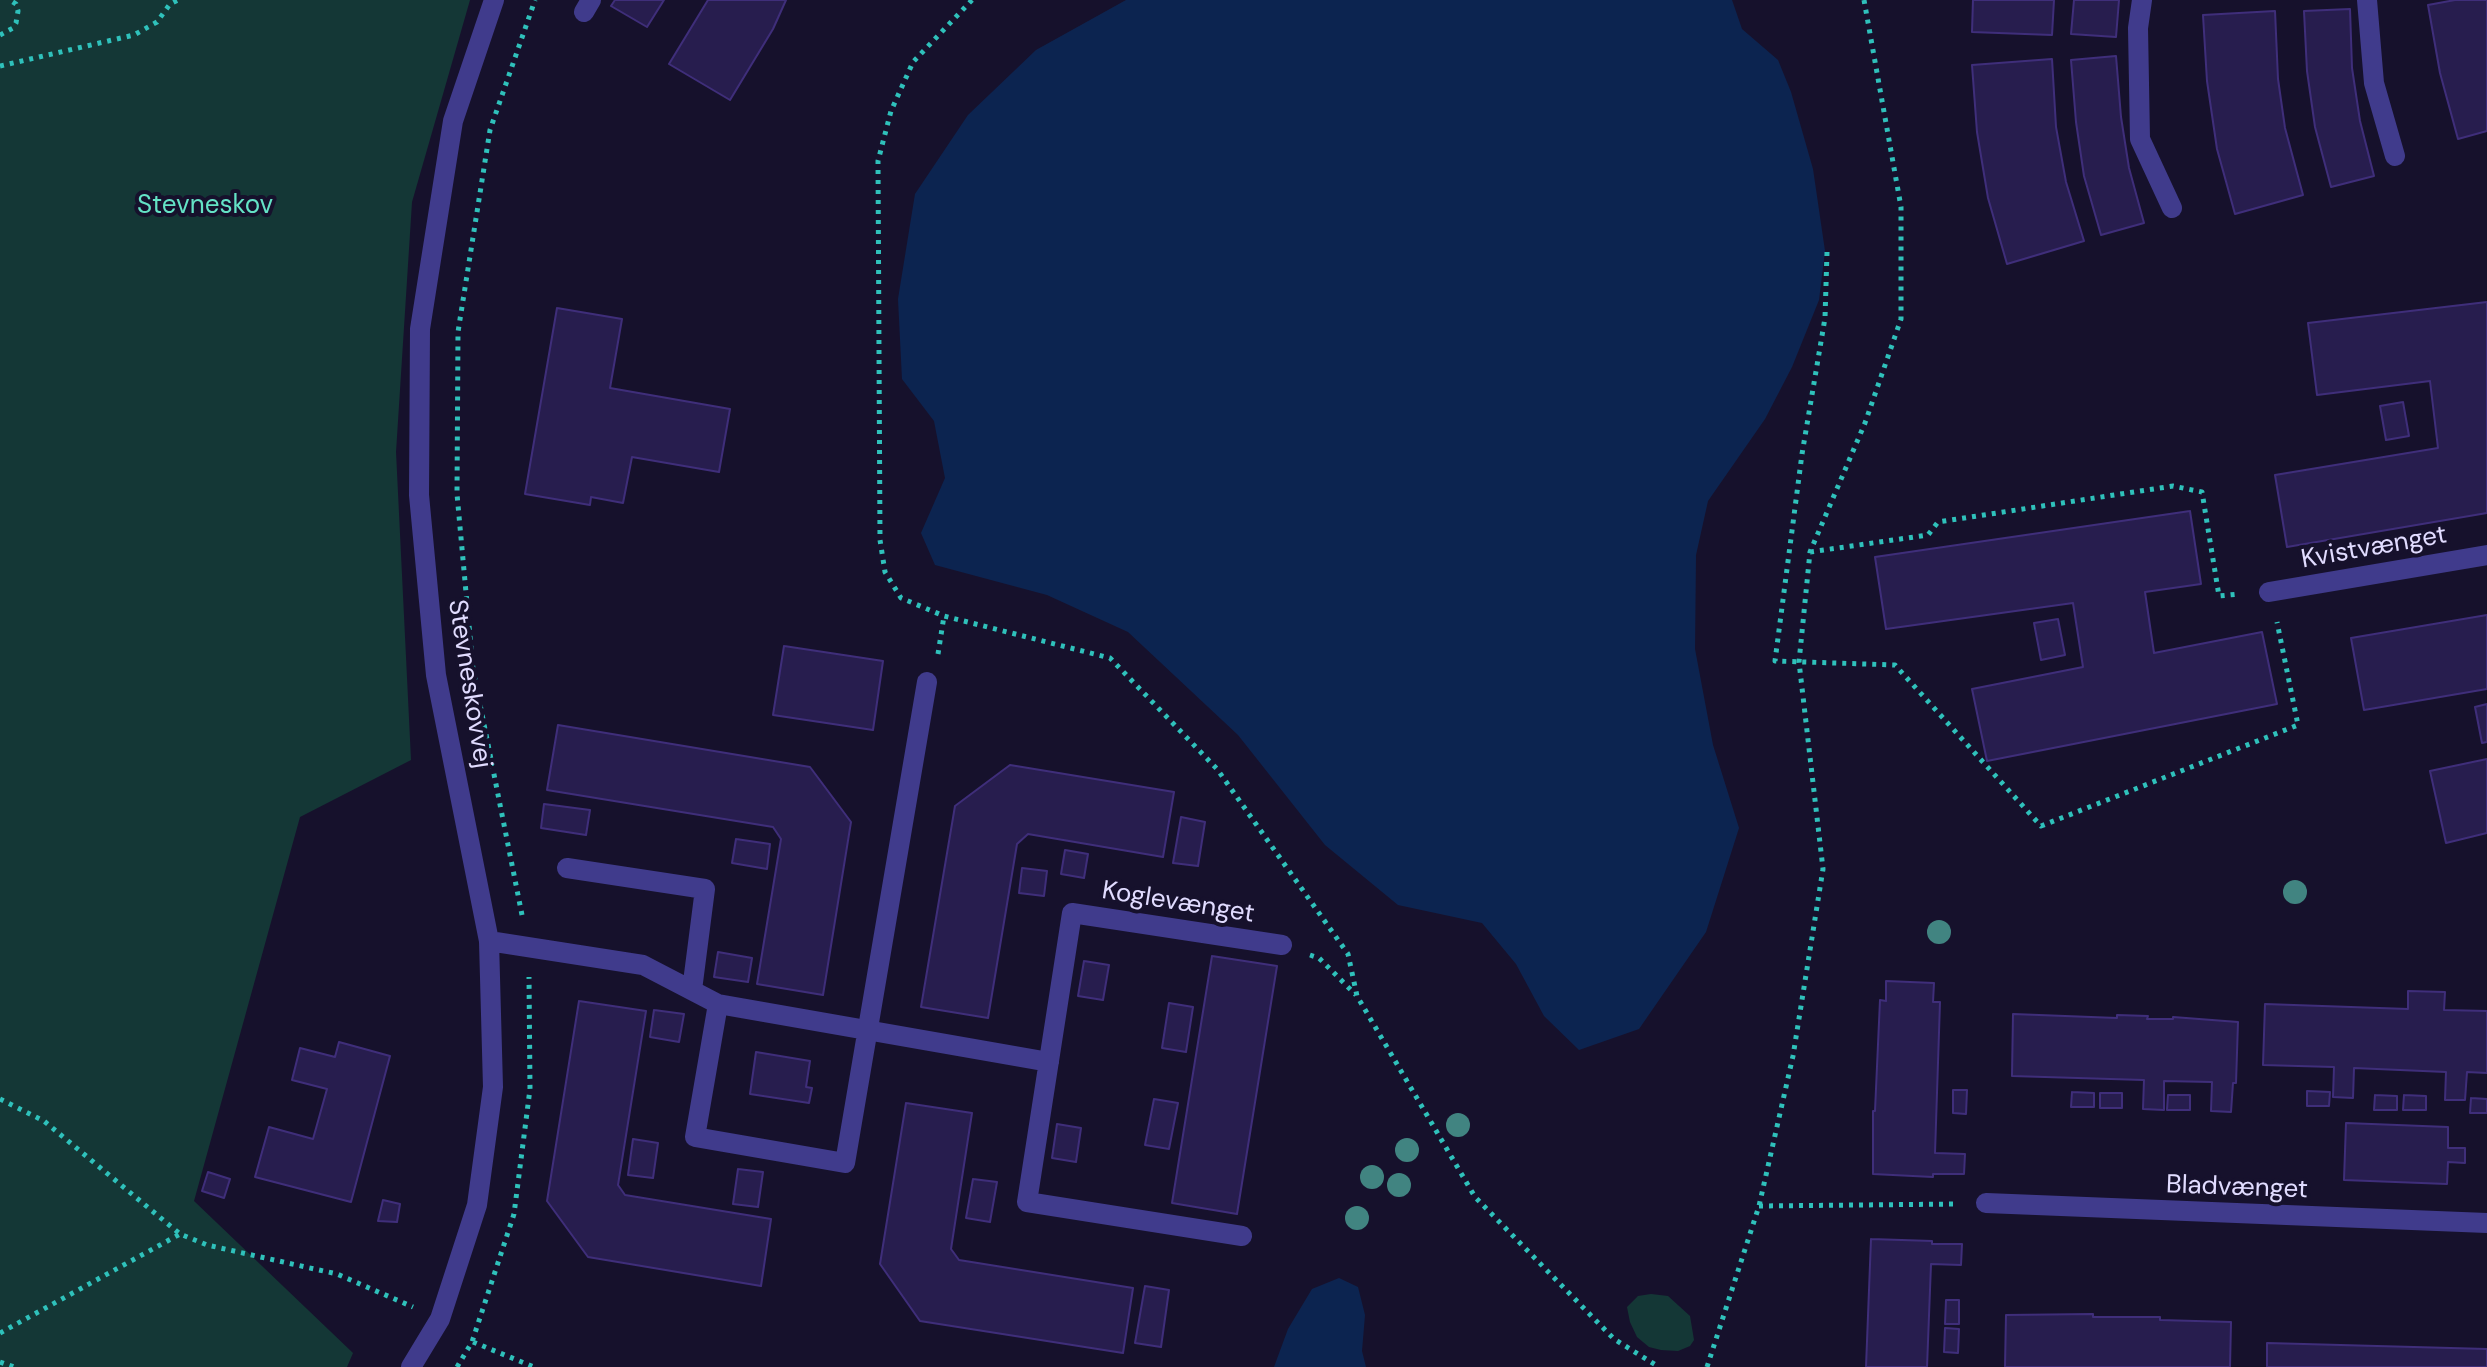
<!DOCTYPE html>
<meta charset="utf-8">
<style>
body{margin:0}
canvas{display:block;background:#16112c}
</style>
<canvas width="2487" height="1367"></canvas>
<script>
const c = document.querySelector('canvas').getContext('2d');
c.lineJoin = 'round';
function fillPath(path, color) {
  c.fillStyle = color;
  c.fill(path, 'evenodd');
}
function toPath(rows) {
  const path = new Path2D();
  for (const r of rows) {
    path.moveTo(r[0], r[1]);
    for (let i = 2; i < r.length; i += 2) path.lineTo(r[i], r[i + 1]);
  }
  return path;
}
function strokePath(path, color, width, dash) {
  c.strokeStyle = color;
  c.lineWidth = width;
  c.lineCap = dash ? 'butt' : 'round';
  c.setLineDash(dash || []);
  c.stroke(path);
}
function label(font, color, halo, rows, align = 'center') {
  c.font = font + ' "DM Sans",sans-serif';
  c.lineWidth = 8;
  c.setLineDash([]);
  c.textBaseline = 'middle';
  c.strokeStyle = halo;
  c.fillStyle = color;
  for (const [text, x, y, turn = 0] of rows) {
    c.save();
    c.translate(x, y);
    c.rotate((+turn || 0) * Math.PI / 180);
    c.textAlign = isNaN(turn) ? turn : align;
    if (halo) c.strokeText(text, 0, 0);
    c.fillText(text, 0, 0);
    c.restore();
  }
}
fillPath(toPath([
 [0,0,470,0,412,202,396,452,411,760,300,817,194,1201,353,1353,347,1367,0,1367],
 [1651,1294,1668,1296,1690,1316,1694,1340,1690,1346,1678,1351,1661,1350,1649,1347,1637,1337,1630,1322,1627,1307,1638,1296]
]), '#143736');
fillPath(toPath([
 [1126,0,1732,0,1742,29,1778,60,1791,92,1813,169,1825,251,1819,300,1792,367,1765,419,1708,501,1696,555,1695,649,1713,745,1739,828,1706,932,1639,1029,1579,1050,1544,1016,1516,964,1482,923,1398,905,1325,845,1238,735,1128,632,1047,595,935,565,921,533,945,478,934,421,902,379,898,299,915,194,968,115,1036,50],
 [1339,1278,1358,1287,1365,1315,1362,1351,1366,1367,1274,1367,1288,1329,1312,1289]
]), '#0c2450');
const building = toPath([
 [615,0,664,0,647,27,611,6,615,0],
 [708,0,786,0,773,29,730,100,669,64,708,0],
 [1973,0,2054,0,2052,35,1972,32,1973,0],
 [2074,0,2119,0,2116,37,2071,34,2074,0],
 [2455,0,2487,0,2487,131,2458,139,2440,73,2428,5,2455,0],
 [2350,9,2352,68,2360,121,2374,176,2331,187,2315,127,2307,71,2304,11,2350,9],
 [2275,11,2278,79,2285,128,2303,195,2235,214,2217,149,2207,81,2203,15,2275,11],
 [2116,56,2121,117,2129,168,2144,223,2101,235,2084,176,2076,122,2071,60,2116,56],
 [2052,59,2056,127,2066,182,2084,241,2007,264,1988,198,1977,132,1972,65,2052,59],
 [2487,302,2487,513,2287,547,2275,475,2438,448,2430,381,2317,395,2308,323,2487,302],
 [557,308,622,319,610,388,730,409,719,472,632,457,623,503,591,497,590,505,525,494,557,308],
 [2403,402,2409,436,2386,440,2380,406,2403,402],
 [2190,511,2201,584,2145,592,2154,653,2262,632,2277,704,1987,761,1972,689,2083,667,2073,603,1886,629,1875,557,2190,511],
 [2487,615,2487,689,2364,710,2351,638,2487,615],
 [2058,619,2065,655,2041,660,2034,623,2058,619],
 [784,646,883,661,873,730,773,715,784,646],
 [2487,704,2487,742,2482,743,2475,707,2487,704],
 [558,725,810,767,851,822,823,995,757,984,781,839,773,827,547,790,558,725],
 [2487,759,2487,833,2446,843,2430,771,2487,759],
 [1010,765,1174,792,1163,857,1028,834,1017,844,988,1018,921,1007,955,806,1010,765],
 [544,804,590,810,586,835,541,828,544,804],
 [1181,817,1205,822,1198,866,1173,863,1181,817],
 [736,839,770,844,767,869,732,863,736,839],
 [1065,850,1088,854,1084,878,1061,874,1065,850],
 [1022,868,1047,871,1044,896,1019,893,1022,868],
 [718,952,752,958,748,982,714,977,718,952],
 [1212,956,1277,966,1237,1214,1172,1203,1212,956],
 [1084,961,1109,965,1103,1000,1078,996,1084,961],
 [1886,981,1934,983,1933,1002,1940,1002,1935,1153,1965,1154,1964,1174,1933,1174,1933,1177,1873,1174,1873,1111,1875,1111,1880,1000,1886,1001,1886,981],
 [2408,991,2445,992,2444,1010,2487,1011,2487,1073,2467,1072,2465,1100,2445,1100,2446,1072,2354,1068,2353,1098,2333,1097,2334,1067,2263,1065,2265,1004,2408,1009,2408,991],
 [579,1001,646,1011,618,1185,625,1195,771,1219,761,1286,588,1257,547,1201,579,1001],
 [1169,1003,1193,1007,1186,1052,1162,1048,1169,1003],
 [654,1010,684,1014,679,1042,650,1037,654,1010],
 [2013,1014,2117,1018,2117,1015,2148,1016,2147,1019,2173,1019,2173,1017,2238,1022,2236,1083,2233,1083,2231,1112,2211,1111,2212,1082,2164,1081,2164,1110,2143,1109,2144,1080,2012,1076,2013,1014],
 [339,1042,390,1056,351,1202,255,1177,269,1127,313,1139,327,1089,292,1080,300,1048,335,1057,339,1042],
 [756,1052,810,1061,806,1087,812,1088,809,1103,750,1094,756,1052],
 [1953,1090,1967,1090,1966,1114,1953,1113,1953,1090],
 [2307,1091,2330,1092,2329,1106,2307,1106,2307,1091],
 [2072,1092,2094,1093,2094,1107,2071,1107,2072,1092],
 [2100,1093,2122,1093,2122,1108,2100,1108,2100,1093],
 [2168,1095,2190,1095,2190,1110,2167,1110,2168,1095],
 [2375,1095,2397,1096,2397,1110,2374,1110,2375,1095],
 [2404,1095,2426,1096,2426,1110,2403,1110,2404,1095],
 [2471,1098,2487,1099,2487,1113,2470,1113,2471,1098],
 [1154,1099,1178,1103,1169,1149,1145,1145,1154,1099],
 [906,1103,972,1113,951,1249,959,1260,1133,1288,1123,1353,920,1321,880,1264,906,1103],
 [2346,1123,2448,1127,2448,1148,2465,1148,2465,1163,2448,1162,2447,1184,2344,1180,2346,1123],
 [1057,1124,1081,1128,1076,1162,1052,1158,1057,1124],
 [633,1139,658,1143,653,1178,628,1175,633,1139],
 [738,1169,763,1172,758,1207,733,1204,738,1169],
 [208,1172,230,1179,224,1198,202,1191,208,1172],
 [973,1179,997,1182,990,1222,966,1218,973,1179],
 [383,1200,400,1204,397,1222,378,1221,383,1200],
 [1871,1239,1932,1241,1932,1244,1962,1244,1961,1265,1931,1264,1927,1367,1866,1367,1871,1239],
 [1145,1286,1169,1290,1161,1347,1135,1343,1145,1286],
 [1946,1300,1959,1300,1959,1324,1945,1324,1946,1300],
 [2093,1314,2093,1317,2160,1317,2160,1320,2231,1322,2230,1367,2005,1367,2006,1315,2093,1314],
 [1945,1328,1959,1329,1958,1353,1944,1352,1945,1328],
 [2267,1343,2487,1349,2487,1367,2267,1367,2267,1343]
]);
fillPath(building, '#271d4e');
strokePath(building, '#3f2e7a', 2);
strokePath(toPath([
 [972,0,913,62,891,111,878,161,880,540,885,572,901,598,944,616,1110,658,1217,769,1348,954,1357,996,1475,1197,1614,1339,1659,1367],
 [0,35,13,28,16,23,18,11,16,4,10,0],
 [0,66,134,35,157,22,170,4,178,0],
 [1827,252,1825,318,1802,454,1775,661,1895,665,2041,826,2298,725,2277,622],
 [1810,552,1928,535,1938,522,2173,486,2202,492,2219,596,2239,594],
 [938,654,944,616],
 [522,915,473,669,457,494,458,332,490,130,535,0],
 [1310,955,1319,958,1356,995],
 [0,1099,44,1121,180,1234,207,1245,337,1274,413,1307],
 [1759,1206,1957,1204],
 [0,1333,180,1234],
 [473,1342,534,1367],
 [0,1362,14,1367],
 [457,1367,472,1342,514,1214,530,1089,529,977],
 [1707,1367,1759,1206,1793,1056,1823,869,1799,662,1810,552,1865,423,1901,319,1901,207,1864,0]
]), '#2fc1bb', 5, [4, 6]);
strokePath(toPath([
 [2142,0,2138,28,2140,139,2172,208],
 [2367,0,2374,83,2395,156],
 [584,12,591,0],
 [2269,592,2487,555],
 [567,868,705,889,692,990],
 [489,941,643,965,718,1004,1049,1062],
 [718,1004,695,1137,845,1163,927,682],
 [1986,1203,2487,1223],
 [1242,1236,1027,1202,1072,913,1282,945],
 [411,1367,440,1319,477,1205,493,1087,489,941,436,675,419,495,420,329,453,121,494,0]
]), '#403b8c', 20);
c.fillStyle = '#418481';
for (const [x, y] of [
 [2295,892],
 [1939,932],
 [1458,1125],
 [1407,1150],
 [1372,1177],
 [1399,1185],
 [1357,1218]
]) {
  c.beginPath();
  c.arc(x, y, 12, 0, 2 * Math.PI);
  c.fill();
}
label('26px', '#64e3c6', '#16112c', [
 ["Stevneskov",205,206]
]);
label('26px', '#e1dcff', '#16112c', [
 ["Kvistvænget",2374,548,-10],
 ["Stevneskovvej",469,684,81],
 ["Koglevænget",1178,903,9],
 ["Bladvænget",2237,1188,2]
]);
</script>
